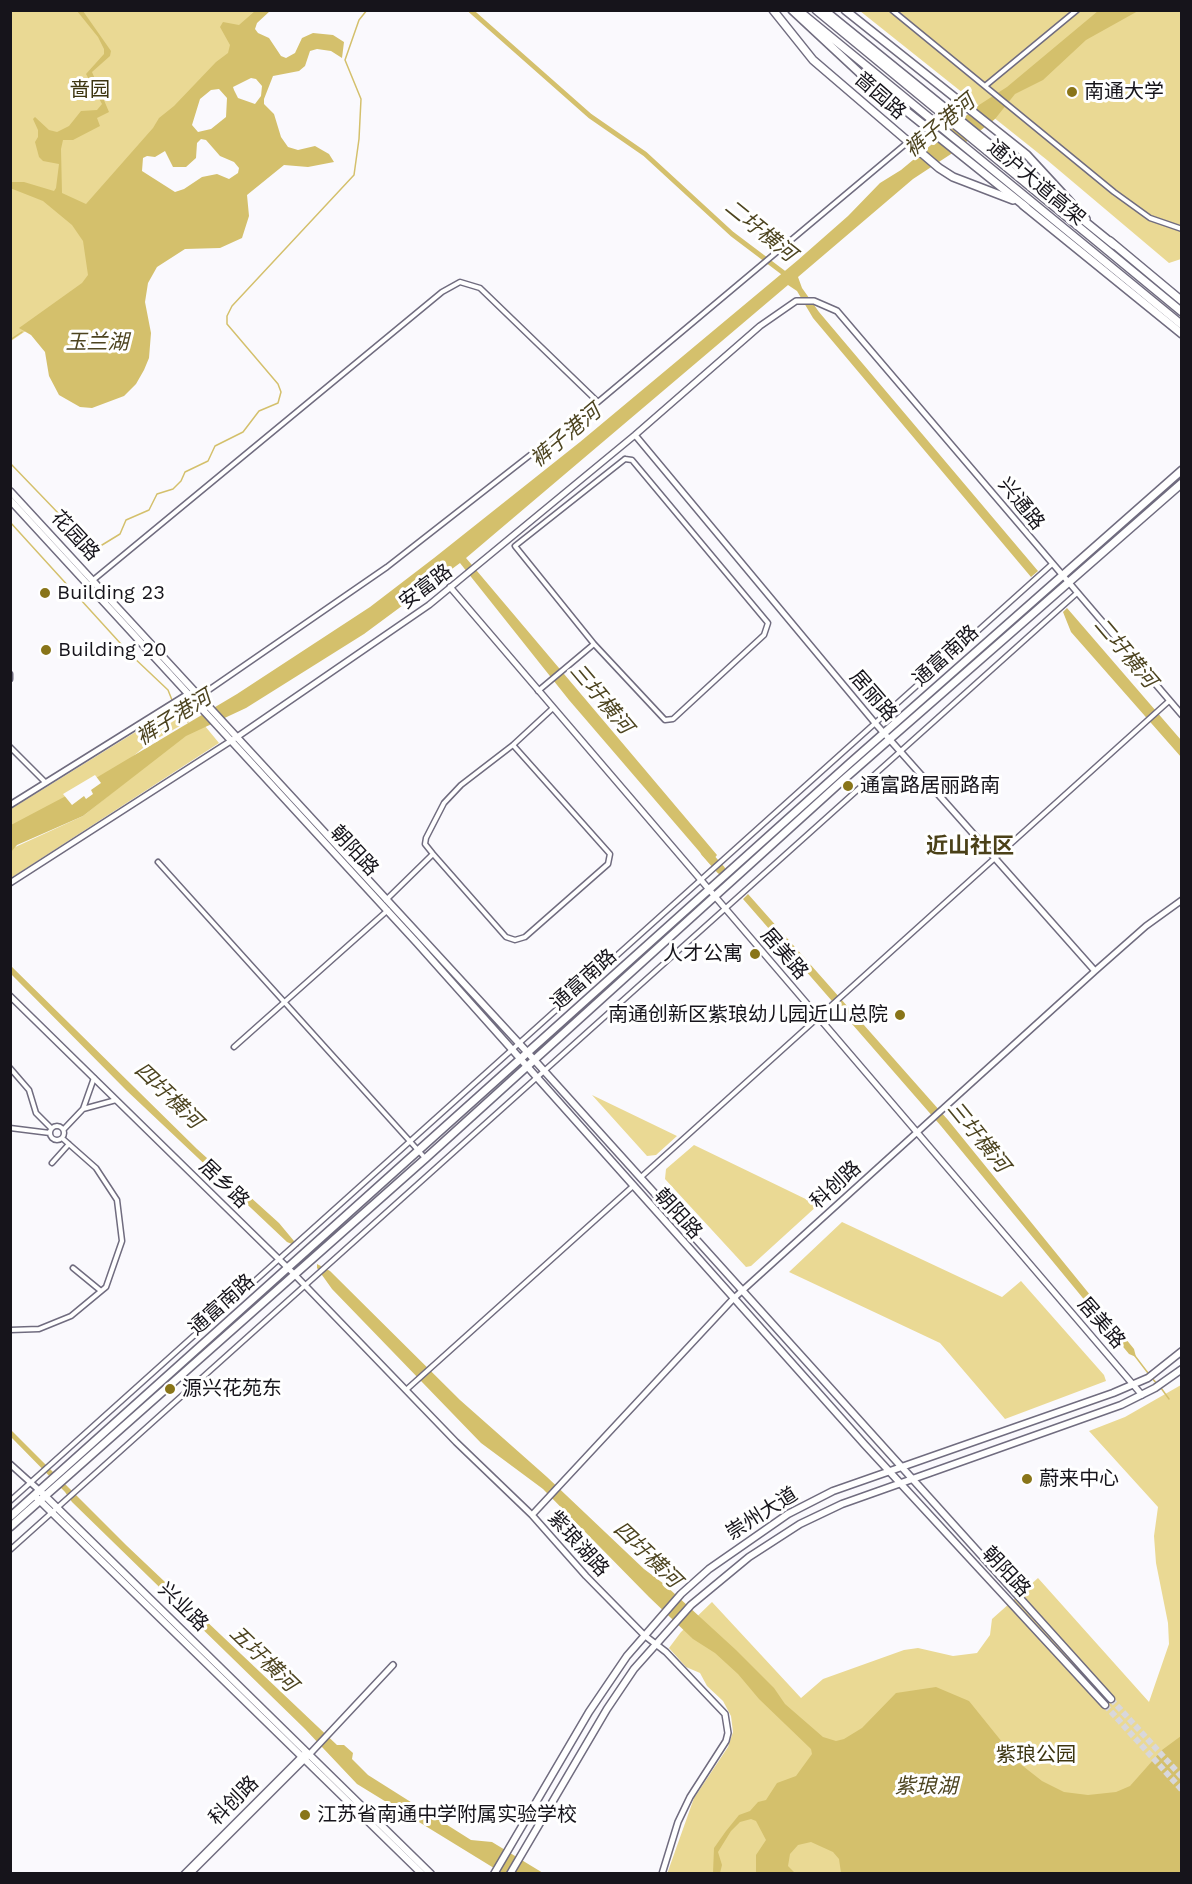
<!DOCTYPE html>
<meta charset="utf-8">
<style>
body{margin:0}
#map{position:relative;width:1192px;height:1884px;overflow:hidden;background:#faf9fd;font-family:"Work Sans",sans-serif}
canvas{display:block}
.frame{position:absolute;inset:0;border:12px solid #16141b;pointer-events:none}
</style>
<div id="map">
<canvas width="1192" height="1884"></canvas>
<div class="frame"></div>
</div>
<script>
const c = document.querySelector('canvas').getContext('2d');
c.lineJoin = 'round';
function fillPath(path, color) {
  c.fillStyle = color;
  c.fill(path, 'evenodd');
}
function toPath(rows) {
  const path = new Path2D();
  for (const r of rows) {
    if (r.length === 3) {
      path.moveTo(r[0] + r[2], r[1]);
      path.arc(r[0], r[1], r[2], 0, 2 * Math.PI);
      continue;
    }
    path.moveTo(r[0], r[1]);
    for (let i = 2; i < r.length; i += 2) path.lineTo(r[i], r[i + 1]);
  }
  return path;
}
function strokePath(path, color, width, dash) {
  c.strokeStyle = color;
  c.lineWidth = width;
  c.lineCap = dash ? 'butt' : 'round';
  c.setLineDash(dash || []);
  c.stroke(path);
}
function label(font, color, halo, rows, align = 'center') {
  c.font = font + ' "Work Sans","Noto Sans SC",sans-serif';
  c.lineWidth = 6;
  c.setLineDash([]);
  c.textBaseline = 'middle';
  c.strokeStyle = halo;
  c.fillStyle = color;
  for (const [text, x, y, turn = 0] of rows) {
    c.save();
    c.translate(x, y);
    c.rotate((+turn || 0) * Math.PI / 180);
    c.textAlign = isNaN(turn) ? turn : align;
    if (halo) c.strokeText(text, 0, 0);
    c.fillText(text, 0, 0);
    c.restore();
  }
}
fillPath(toPath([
 [11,11,264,11,216,75,114,180,102,279,11,341],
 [860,11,1181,11,1181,259,1169,263,1047,160],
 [171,710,180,726,149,743,101,783,11,828,11,809],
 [205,726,219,743,11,878,11,849,83,816,157,757,186,735],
 [592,1095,677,1136,656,1155,647,1156],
 [694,1145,816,1204,818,1205,751,1266,746,1267,665,1179,666,1169],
 [842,1222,1002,1297,1021,1281,1104,1375,1106,1381,1005,1419,940,1343,789,1272],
 [1181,1385,1181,1873,667,1874,694,1798,728,1747,733,1732,731,1716,723,1701,707,1686,700,1673,686,1667,669,1648,681,1632,712,1602,801,1698,823,1679,904,1650,918,1648,953,1656,977,1653,990,1635,992,1619,1038,1578,1149,1702,1169,1644,1168,1623,1156,1563,1154,1536,1158,1507,1089,1431,1125,1417]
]), '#ead994');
fillPath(toPath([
 [77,11,83,11,111,51,110,56,92,72,109,112,97,118,100,126,73,140,63,140,61,149,62,193,86,204,153,128,159,118,174,106,216,62,228,53,230,45,220,27,223,22,239,25,255,11,270,11,257,23,255,29,258,33,269,38,281,56,286,58,295,53,302,38,313,33,333,35,344,42,342,58,331,51,317,49,310,51,305,66,299,71,273,76,264,99,264,104,274,114,281,137,288,147,298,150,315,146,329,154,334,162,308,167,284,165,247,195,249,216,242,238,220,248,185,249,157,267,148,283,145,302,151,333,149,358,144,370,136,384,124,396,92,408,80,407,59,395,49,376,45,352,31,335,19,328,82,283,88,275,83,241,72,225,43,201,10,188,11,182,24,182,54,191,56,188,59,164,43,161,39,157,35,142,38,137,38,130,33,119,35,117,49,130,57,132,69,126,81,111,97,110,102,104,86,74,104,54,104,49,98,37],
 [251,78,256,79,262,86,261,96,255,104,238,98,234,90,233,87],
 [219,89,227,98,226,117,211,129,198,132,192,125,200,99,211,90],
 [201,139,206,140,220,156,234,162,239,168,238,173,229,179,217,174,202,177,184,189,175,192,142,171,143,158,147,156,155,157,165,151,173,167,186,167,196,158,197,143],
 [1098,11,1138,11,1086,40,1043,80,1015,94,995,119,951,154,913,179,798,277,802,288,819,312,1038,571,1031,577,813,318,797,291,788,285,466,558,717,855,710,864,569,700,460,563,364,634,246,708,186,736,83,816,17,845,11,852,11,825,64,797,237,694,370,607,434,558,580,442,798,260,848,216,880,183,901,170,979,105,1007,87],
 [1067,608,1181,740,1181,757,1071,632,1063,612],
 [748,894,948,1120,1134,1349,1136,1357,1129,1354,941,1126,743,899],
 [10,965,197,1149,279,1223,299,1247,287,1242,126,1090,11,974],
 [317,1264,330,1271,460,1400,547,1477,644,1569,664,1584,736,1650,774,1688,785,1704,823,1737,836,1741,844,1739,862,1728,896,1693,936,1687,969,1701,1019,1763,1042,1781,1064,1792,1088,1795,1116,1792,1130,1786,1162,1750,1181,1736,1181,1873,841,1873,839,1859,833,1852,811,1842,798,1845,790,1854,788,1866,795,1873,756,1873,756,1855,766,1840,756,1821,751,1819,740,1822,731,1831,718,1852,722,1865,720,1873,713,1873,714,1848,726,1831,739,1815,750,1811,758,1802,766,1800,777,1783,796,1776,812,1754,811,1749,759,1699,738,1674,715,1653,693,1639,649,1597,543,1489,481,1443,332,1289,317,1268],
 [10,1429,126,1545,337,1745,344,1745,353,1753,352,1759,368,1775,471,1840,492,1842,543,1873,502,1873,357,1784,305,1729,72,1502,65,1492,11,1437]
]), '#d4c06c');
fillPath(toPath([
 [95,775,101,783,91,790,93,794,86,799,84,796,72,805,63,794]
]), '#faf9fd');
strokePath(toPath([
 [10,340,22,332],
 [10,463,86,542,102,545,120,534,126,520,149,510,157,494,173,489,181,481,185,472,208,461,215,446,243,432,259,411,278,403,281,392,278,384,227,324,227,316,232,306,354,175,359,139,361,99,345,60,359,20,367,10],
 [10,522,131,655,168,690,172,700],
 [176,704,188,722],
 [1135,1356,1148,1373],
 [1151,1377,1158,1385],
 [1161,1388,1169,1399]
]), '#d4c06c', 1.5);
strokePath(toPath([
 [470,10,590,116,645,154,732,234,789,277]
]), '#d4c06c', 5);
strokePath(toPath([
 [705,852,721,870]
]), '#d4c06c', 9);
strokePath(toPath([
 [1111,1699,1182,1777],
 [1105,1705,1182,1790]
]), '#d8d7db', 6, [6, 3]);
const minor = toPath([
 [892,10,1114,192,1150,218,1182,229],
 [985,86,1077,10],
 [625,459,632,460,768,623,764,635,673,719,665,720,594,644,515,546,625,459],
 [92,581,442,292,460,282,480,288,598,402],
 [10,674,10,679],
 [538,691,594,644],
 [200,696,387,567,598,402,908,142],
 [513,745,610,854,608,864,525,937,515,940,506,937,433,854,425,844,426,838,444,803,461,785,513,745,553,708],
 [10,747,45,782],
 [158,862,425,1158],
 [386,900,433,854],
 [234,1047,388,910],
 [10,1068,29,1090,36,1113,51,1128],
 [94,1078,83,1109,116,1100],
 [57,1133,7],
 [10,1128,50,1133],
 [64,1129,83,1109],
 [52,1163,69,1144],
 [640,1178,1169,701],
 [73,1268,101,1291],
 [10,1330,39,1329,71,1316,106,1287,122,1241,117,1200,96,1168,62,1138],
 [406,1390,632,1187],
 [10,1501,1051,565],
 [10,1550,1077,593]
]);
const tertiary = toPath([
 [635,435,875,723,1095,971],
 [450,587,1142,1395],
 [10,805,188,694],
 [10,883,237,737,429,605,635,435,760,326,796,301,814,301,837,311,1182,715],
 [10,996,294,1274,456,1442,532,1515,586,1576,644,1635,666,1652,725,1714,728,1733,726,1741,690,1797,678,1822,662,1874],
 [10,1464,40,1491],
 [532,1515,733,1299,1095,971,1146,926,1182,900],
 [184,1874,304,1754],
 [190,1874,305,1759,393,1665]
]);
const secondary = toPath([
 [10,491,528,1053,1111,1699],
 [10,500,417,943,865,1445,1105,1705],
 [40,1491,431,1874],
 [35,1496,422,1874],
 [494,1874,589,1712,627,1656,681,1594,709,1569,788,1514,833,1491,1113,1393,1148,1378,1182,1351],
 [510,1874,607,1709,634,1669,691,1605,749,1557,800,1524,842,1504,1121,1405,1155,1388,1182,1369]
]);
const primary = toPath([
 [773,10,813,60,939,168,953,177,1013,200],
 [845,10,1027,155,1086,219],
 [1023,205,1182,334],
 [1110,241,1182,301],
 [10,1517,850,763,1182,470],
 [10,1527,426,1158,843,780,1182,483]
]);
const trunk = toPath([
 [792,10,864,77,1026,207],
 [798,10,1182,325],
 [816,10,1182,312],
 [824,10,1114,245]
]);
strokePath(minor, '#706c7f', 7);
strokePath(tertiary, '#706c7f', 8);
strokePath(secondary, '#706c7f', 9);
strokePath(primary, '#706c7f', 10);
strokePath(trunk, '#706c7f', 10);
strokePath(minor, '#fff', 4);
strokePath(tertiary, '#fff', 5);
strokePath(secondary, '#fff', 6);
strokePath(primary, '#fff', 7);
strokePath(trunk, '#fff', 7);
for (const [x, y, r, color] of [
 [1072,92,6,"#897519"],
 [45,593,6,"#897519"],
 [46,650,6,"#897519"],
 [848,786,6,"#897519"],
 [755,954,6,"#897519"],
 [900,1015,6,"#897519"],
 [170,1389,6,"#897519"],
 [1027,1479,6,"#897519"],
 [305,1815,6,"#897519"]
]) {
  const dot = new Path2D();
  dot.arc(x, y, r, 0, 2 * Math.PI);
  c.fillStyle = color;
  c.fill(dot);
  strokePath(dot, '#fff', 2);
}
label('20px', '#3e3611', '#fff', [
 ["啬园",90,90],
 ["紫琅公园",1036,1755]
]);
label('20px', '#16141b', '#fff', [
 ["南通大学",1084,92],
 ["Building 23",57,593],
 ["Building 20",58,650],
 ["通富路居丽路南",860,786],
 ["人才公寓",743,954,"right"],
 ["南通创新区紫琅幼儿园近山总院",888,1015,"right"],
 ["源兴花苑东",182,1389],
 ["蔚来中心",1039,1479],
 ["江苏省南通中学附属实验学校",317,1815]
], 'left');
label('20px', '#16141b', '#fff', [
 ["啬园路",880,96,41],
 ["通沪大道高架",1036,183,40],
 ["兴通路",1021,504,51],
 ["花园路",75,536,47],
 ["安富路",426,587,-37],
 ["通富南路",946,656,-42],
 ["居丽路",873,696,49],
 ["朝阳路",354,851,47],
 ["居美路",784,954,49],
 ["通富南路",584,980,-42],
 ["居乡路",224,1184,44],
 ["科创路",836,1185,-42],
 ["朝阳路",678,1214,48],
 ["通富南路",222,1305,-42],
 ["居美路",1101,1323,49],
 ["崇州大道",762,1514,-32],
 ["紫琅湖路",578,1544,48],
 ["朝阳路",1006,1572,47],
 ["兴业路",183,1607,44],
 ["科创路",234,1801,-45]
]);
label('italic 21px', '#4d4420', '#fff', [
 ["裤子港河",940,126,-40],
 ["二圩横河",760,231,39],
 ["玉兰湖",97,343],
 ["裤子港河",566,436,-40],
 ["二圩横河",1125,653,50],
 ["三圩横河",601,699,50],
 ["裤子港河",174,718,-32],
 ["四圩横河",168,1096,44],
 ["三圩横河",978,1137,51],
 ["四圩横河",647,1555,44],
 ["五圩横河",263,1659,44],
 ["紫琅湖",926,1787]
]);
label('bold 22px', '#4b4118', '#fff', [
 ["近山社区",970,847]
]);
</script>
